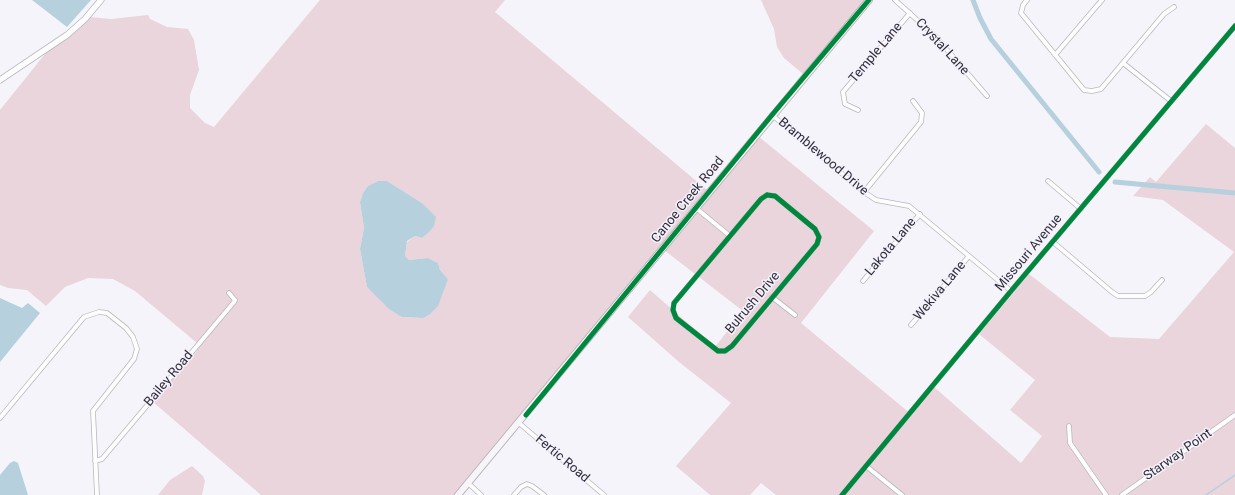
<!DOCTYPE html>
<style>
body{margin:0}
canvas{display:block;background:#f5f4fa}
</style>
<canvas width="1235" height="495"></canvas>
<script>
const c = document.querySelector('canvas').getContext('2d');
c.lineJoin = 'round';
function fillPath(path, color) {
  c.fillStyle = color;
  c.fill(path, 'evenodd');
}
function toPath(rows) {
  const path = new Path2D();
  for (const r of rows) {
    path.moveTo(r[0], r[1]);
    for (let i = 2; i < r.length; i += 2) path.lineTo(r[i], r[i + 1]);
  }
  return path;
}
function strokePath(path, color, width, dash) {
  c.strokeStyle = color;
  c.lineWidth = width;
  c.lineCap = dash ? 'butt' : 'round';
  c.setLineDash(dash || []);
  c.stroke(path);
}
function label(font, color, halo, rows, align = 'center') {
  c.font = font + ' Roboto,sans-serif';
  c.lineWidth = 3;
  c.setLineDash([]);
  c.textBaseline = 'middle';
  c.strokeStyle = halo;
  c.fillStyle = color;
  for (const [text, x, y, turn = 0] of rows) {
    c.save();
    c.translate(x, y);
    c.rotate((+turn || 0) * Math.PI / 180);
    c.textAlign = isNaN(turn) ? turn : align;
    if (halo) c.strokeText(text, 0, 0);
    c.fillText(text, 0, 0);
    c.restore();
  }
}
fillPath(toPath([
 [320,0,505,0,495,12,707,190,455,495,261,495,153,402,197,351,194,348,197,343,135,291,113,279,88,278,65,287,46,306,27,290,8,288,0,285,0,110,49,49,90,17,111,19,148,15,150,19,167,27,188,29,194,40,199,70,190,95,190,108,205,123,214,127],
 [378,181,387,181,422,203,434,226,422,238,415,236,407,242,405,256,409,260,428,258,438,263,440,270,448,279,423,318,402,317,367,287,360,249,364,228,360,202,363,193,368,186],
 [761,0,866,0,803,74,784,58,777,47,774,29],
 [1206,124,1235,148,1235,495,776,495,761,483,750,495,710,495,676,466,731,403,679,362,628,317,650,290,715,347,743,311,664,250,758,136,874,231,801,323,911,414,934,387,1021,463,1042,436,1010,410,1035,380,979,334,1029,274,1110,337,1159,339,1234,252,1163,200,1133,196,1150,177,1156,182],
 [192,466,203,476,205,481,202,495,158,495,170,480]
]), '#e9d5db');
fillPath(toPath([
 [32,0,91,0,67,27],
 [378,181,387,181,422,203,436,217,434,226,430,231,422,238,415,236,407,241,405,256,409,260,428,258,438,263,440,270,448,279,438,306,430,314,423,318,402,317,389,309,367,287,360,249,364,228,360,202,363,193,368,186],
 [0,298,22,308,28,303,40,313,0,362],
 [14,461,18,463,28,495,0,495,0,475,10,463]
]), '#b6d0dd');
strokePath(toPath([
 [1206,495,1235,475]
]), '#b6d0dd', 1.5);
strokePath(toPath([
 [973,0,980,18,991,39,1099,172],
 [1115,182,1235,193]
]), '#b6d0dd', 5);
const minor = toPath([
 [895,0,936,37,987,96],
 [1027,0,1023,5,1021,13,1084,90,1092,91,1101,89,1164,14,1174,7],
 [1055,55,1102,0],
 [1123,63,1171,101],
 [858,110,845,104,843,92,910,13],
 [772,115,864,192,876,200,909,206,1011,291],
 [1048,181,1081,209],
 [864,192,921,122,922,113,913,101],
 [767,195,775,196,815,229,819,237,817,244,732,346,725,351,718,351,676,318,673,310,674,303,761,199,767,195],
 [696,208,730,236],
 [1053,242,1112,292,1118,296,1145,296,1151,292,1162,280],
 [863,281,920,214],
 [772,297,795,315],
 [911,325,969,256],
 [0,418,84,317,99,312,107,313,126,328,133,337,137,349,134,359,93,411,97,495],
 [519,423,604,495],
 [1069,426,1070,443,1106,495],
 [95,461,102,459,234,302,235,300,229,293],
 [866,466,902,495],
 [468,483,481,495],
 [514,495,521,487,527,484,532,486,544,495],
 [842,495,1011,291,1235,26],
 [1122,495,1235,415]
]);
const tertiary = toPath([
 [0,80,67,35,85,19,101,0]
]);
const secondary = toPath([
 [458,495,869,0]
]);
strokePath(minor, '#b8b7bd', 5.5);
strokePath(tertiary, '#b8b7bd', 7);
strokePath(secondary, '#b8b7bd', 8);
strokePath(minor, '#fefdfe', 4);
strokePath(tertiary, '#fefdfe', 5.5);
strokePath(secondary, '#f8f5f8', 6);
strokePath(toPath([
 [767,195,775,196,815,229,819,237,817,244,732,346,725,351,718,351,676,318,673,310,674,303,761,199,767,195],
 [526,415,772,115,869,0],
 [842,495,1011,291,1235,26]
]), '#00873e', 5);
label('13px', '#2e2c34', '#f4f1fd', [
 ["Crystal Lane",942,47,47],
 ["Temple Lane",876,53,-50],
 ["Bramblewood Drive",823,157,40],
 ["Canoe Creek Road",688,200,-51],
 ["Lakota Lane",891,247,-50],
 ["Missouri Avenue",1029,253,-50],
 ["Wekiva Lane",940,291,-50],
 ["Bulrush Drive",753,303,-50],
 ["Bailey Road",169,379,-50],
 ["Starway Point",1178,455,-35],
 ["Fertic Road",562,459,40]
]);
</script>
